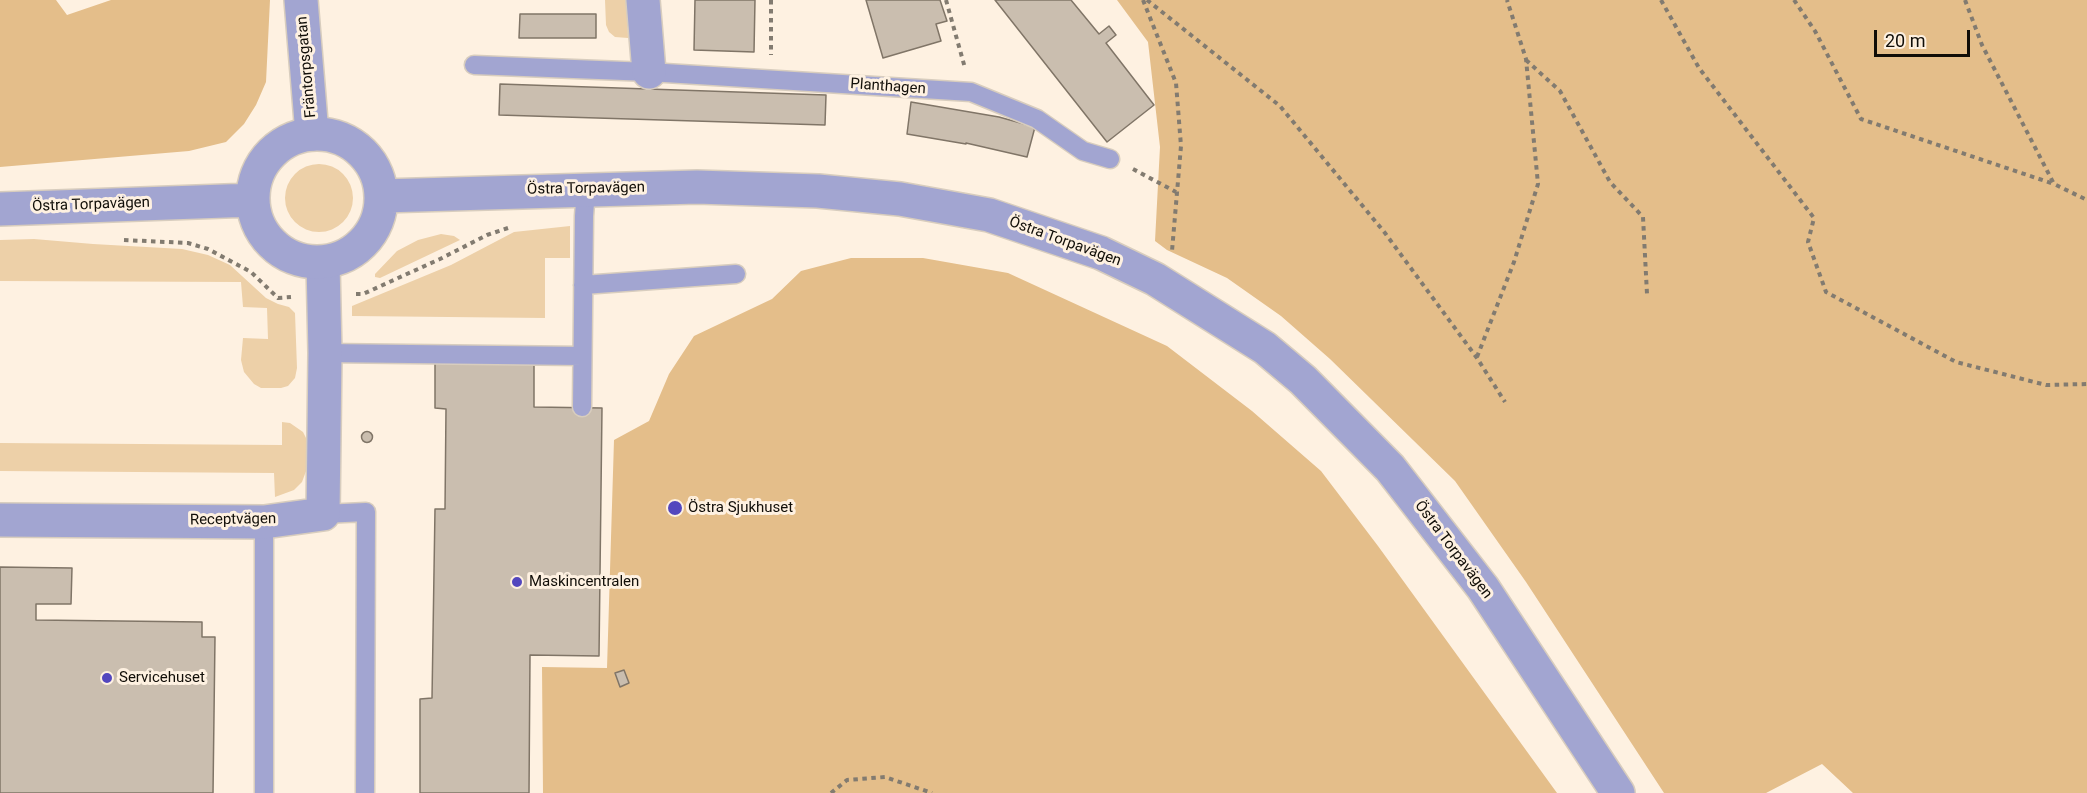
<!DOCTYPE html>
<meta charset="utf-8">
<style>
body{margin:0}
#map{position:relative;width:2087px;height:793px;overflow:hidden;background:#fef1e1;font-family:Roboto,sans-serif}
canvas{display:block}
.scale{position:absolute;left:1874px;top:30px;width:96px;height:27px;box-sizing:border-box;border:3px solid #110e08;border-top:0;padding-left:8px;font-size:18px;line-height:21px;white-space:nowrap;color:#110e08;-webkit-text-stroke:4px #fef1e1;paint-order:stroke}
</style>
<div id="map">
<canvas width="2087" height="793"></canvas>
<div class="scale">20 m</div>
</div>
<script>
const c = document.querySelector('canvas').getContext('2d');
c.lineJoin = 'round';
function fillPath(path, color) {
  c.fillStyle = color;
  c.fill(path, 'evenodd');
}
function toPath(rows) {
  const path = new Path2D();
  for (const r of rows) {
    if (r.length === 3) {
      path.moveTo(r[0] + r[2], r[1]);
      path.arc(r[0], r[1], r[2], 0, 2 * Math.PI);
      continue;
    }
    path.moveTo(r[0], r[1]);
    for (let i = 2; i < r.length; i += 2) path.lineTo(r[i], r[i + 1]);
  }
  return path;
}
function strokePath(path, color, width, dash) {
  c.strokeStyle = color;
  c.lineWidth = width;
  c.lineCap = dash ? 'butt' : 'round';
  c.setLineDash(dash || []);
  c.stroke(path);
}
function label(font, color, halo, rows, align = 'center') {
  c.font = font + ' Roboto,sans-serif';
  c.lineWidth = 6;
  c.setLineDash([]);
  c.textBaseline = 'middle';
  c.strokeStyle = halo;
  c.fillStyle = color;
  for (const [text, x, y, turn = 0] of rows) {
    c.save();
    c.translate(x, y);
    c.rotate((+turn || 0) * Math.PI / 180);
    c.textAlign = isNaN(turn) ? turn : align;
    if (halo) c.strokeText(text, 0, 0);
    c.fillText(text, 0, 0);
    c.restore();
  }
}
fillPath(toPath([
 [605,0,627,0,628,38,615,37,609,32,606,25],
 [319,198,34],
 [570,226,570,258,545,258,545,318,352,316,352,306,451,265,514,232],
 [441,234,454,236,460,240,380,278,375,277,375,274,397,251,418,240],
 [34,239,93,244,182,249,208,255,230,265,266,298,278,304,289,307,295,313,297,368,295,378,288,386,281,388,261,388,254,384,244,372,241,360,243,338,268,339,267,308,243,307,241,282,0,281,0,240],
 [282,422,290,423,303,432,307,440,309,463,302,482,294,490,275,497,274,473,0,471,0,443,282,445]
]), '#edd0a8');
fillPath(toPath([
 [0,0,56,0,67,15,111,0,270,0,266,82,256,105,244,124,226,142,189,151,0,167],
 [1117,0,2087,0,2087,793,1853,793,1822,764,1766,793,1664,793,1526,582,1455,481,1330,359,1281,316,1227,278,1167,250,1155,241,1160,147,1148,42],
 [851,258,923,258,1008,273,1167,346,1252,411,1321,471,1378,546,1557,793,543,793,542,667,607,668,614,440,649,421,669,374,694,336,772,299,801,271]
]), '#e4be8a');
const building = toPath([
 [695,0,755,0,754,52,694,50,695,0],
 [866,0,940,0,947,21,936,24,941,41,883,58,866,0],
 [995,0,1071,0,1099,34,1109,26,1116,35,1106,43,1154,105,1107,142,995,0],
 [520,14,596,14,596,38,519,38,520,14],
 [500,84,826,95,825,125,499,115,500,84],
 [911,102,999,117,1035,127,1027,157,966,143,966,144,907,134,911,102],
 [435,363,534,364,534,407,602,408,599,656,530,655,529,793,420,793,420,699,432,698,435,509,445,509,446,409,435,408,435,363],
 [367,437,5.5],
 [0,567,72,568,71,604,36,604,36,620,202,622,202,637,215,637,213,793,0,793,0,567],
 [624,670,629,683,620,687,615,673,624,670]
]);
fillPath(building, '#cabeaf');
strokePath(building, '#807567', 1.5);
const service = toPath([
 [474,65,649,72,971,92,1037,119,1083,151,1110,159],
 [583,285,736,274],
 [325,353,582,356],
 [582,407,584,216,586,189],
 [323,514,366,512,365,793],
 [264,793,264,522]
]);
const minor = toPath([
 [301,0,312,134],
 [643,0,649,72],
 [0,520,264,522,323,514,325,353,323,263]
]);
const tertiary = toPath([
 [317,198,64],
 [382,196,697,187,818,191,900,199,989,215,1101,253,1155,279,1265,348,1303,380,1390,468,1483,588,1618,793],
 [0,209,253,200]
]);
strokePath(service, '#d8cdbe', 21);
strokePath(minor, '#d8cdbe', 36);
strokePath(tertiary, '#d8cdbe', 36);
strokePath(toPath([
 [771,0,771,55],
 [946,0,965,68],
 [1143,0,1176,83,1181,146,1172,251],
 [1147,0,1280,106,1385,233,1477,358,1505,402],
 [1661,0,1699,68,1814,218,1808,242,1826,292,1956,362,2046,385,2087,384],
 [1794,0,1815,31,1861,119,2054,184],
 [1965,0,1982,45,2054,184,2087,200],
 [1526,60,1560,91,1610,182,1643,217,1647,294],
 [1133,169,1176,192],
 [124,240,188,243,208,249,251,272,278,298,291,297],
 [356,294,363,294,440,259,487,235,511,227],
 [1477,357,1514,262,1538,184,1526,59,1507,0],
 [831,793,847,780,885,777,932,793]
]), '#827b70', 4, [4.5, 4.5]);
strokePath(service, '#a2a5d1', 18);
strokePath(minor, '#a2a5d1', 33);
strokePath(tertiary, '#a2a5d1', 33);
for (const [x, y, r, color] of [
 [675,508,8,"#5347be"],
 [517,582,6,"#5347be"],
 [107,678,6,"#5347be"]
]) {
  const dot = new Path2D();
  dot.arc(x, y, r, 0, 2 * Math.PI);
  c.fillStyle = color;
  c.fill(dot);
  strokePath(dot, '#fef1e1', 2);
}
label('15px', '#110e08', '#fef1e1', [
 ["Fräntorpsgatan",307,67,-95],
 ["Planthagen",888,87,4],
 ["Östra Torpavägen",586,189,-1],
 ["Östra Torpavägen",91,205,-2],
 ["Östra Torpavägen",1065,242,20],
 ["Receptvägen",233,520,-1],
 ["Östra Torpavägen",1453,550,53]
]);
label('15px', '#110e08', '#fef1e1', [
 ["Östra Sjukhuset",688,508],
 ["Maskincentralen",529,582],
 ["Servicehuset",119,678]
], 'left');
</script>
